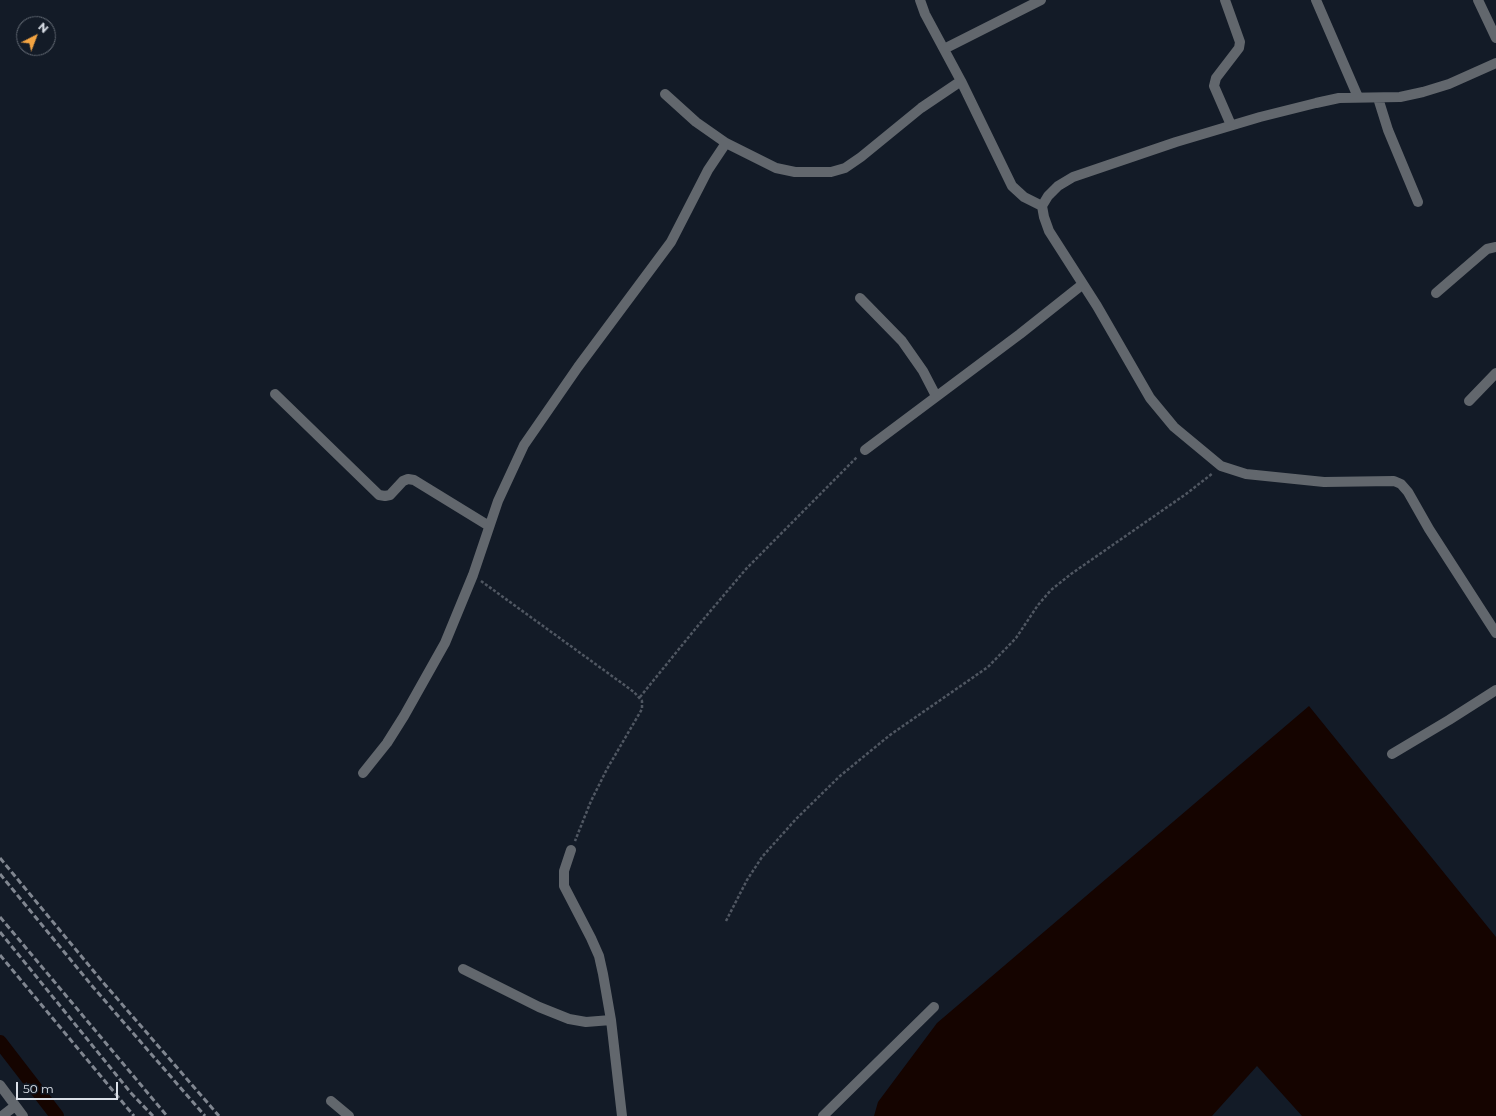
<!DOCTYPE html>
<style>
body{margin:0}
#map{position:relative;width:1496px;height:1116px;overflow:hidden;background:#131b27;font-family:Montserrat,sans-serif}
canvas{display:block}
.north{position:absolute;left:16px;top:16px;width:40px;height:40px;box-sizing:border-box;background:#131b27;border:1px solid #636a74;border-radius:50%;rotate:42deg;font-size:11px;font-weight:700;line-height:16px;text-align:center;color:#dbe0e8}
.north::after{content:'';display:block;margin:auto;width:14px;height:18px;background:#f3a442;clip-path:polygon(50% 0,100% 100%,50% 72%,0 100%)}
.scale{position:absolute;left:16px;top:1082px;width:102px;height:18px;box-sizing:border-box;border:2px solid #dbe0e8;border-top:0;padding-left:5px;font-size:12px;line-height:14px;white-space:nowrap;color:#dbe0e8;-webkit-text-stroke:3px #131b27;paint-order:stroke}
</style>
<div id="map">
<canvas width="1496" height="1116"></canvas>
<div class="north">N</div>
<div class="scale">50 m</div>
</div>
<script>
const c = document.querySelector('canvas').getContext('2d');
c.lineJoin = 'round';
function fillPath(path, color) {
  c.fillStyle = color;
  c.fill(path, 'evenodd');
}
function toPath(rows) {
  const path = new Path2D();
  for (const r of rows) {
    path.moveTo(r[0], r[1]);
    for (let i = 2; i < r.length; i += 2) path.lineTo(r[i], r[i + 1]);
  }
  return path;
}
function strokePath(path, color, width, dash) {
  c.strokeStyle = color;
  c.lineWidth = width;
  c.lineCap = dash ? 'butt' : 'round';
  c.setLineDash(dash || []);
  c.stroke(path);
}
fillPath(toPath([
 [1309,706,1496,937,1496,1116,1302,1116,1257,1066,1212,1116,874,1116,878,1102,937,1023]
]), '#150400');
strokePath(toPath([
 [0,1042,57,1116]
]), '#150400', 14);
strokePath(toPath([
 [481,581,634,692,642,701,642,709,607,769,591,801,575,841],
 [640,697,696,628,746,569,857,457],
 [726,921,747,880,762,857,796,819,840,776,890,735,988,667,1016,638,1038,605,1051,590,1071,574,1186,494,1213,473]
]), '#505762', 2.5, [3, 2]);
strokePath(toPath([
 [920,0,925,14,961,81,1012,186,1024,197,1042,206],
 [1225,0,1240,42,1239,48,1216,78,1214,86,1231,125],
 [1316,0,1358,97],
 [1478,0,1496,38],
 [944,49,1041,0],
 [1496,63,1449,84,1423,92,1400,97,1339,98,1316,103,1260,117,1176,142,1073,177,1058,186,1048,196,1042,206,1044,217,1049,231,1097,306,1150,398,1174,427,1221,466,1246,474,1324,482,1394,481,1401,484,1408,492,1429,529,1496,633],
 [665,94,696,122,726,143,776,168,795,172,831,172,845,168,861,157,921,108,961,81],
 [1378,98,1388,130,1418,202],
 [1436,293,1487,249,1496,247],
 [860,298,902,341,923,371,936,396],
 [275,394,379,495,385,496,390,495,403,481,408,479,414,480,489,526],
 [1469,401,1496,373],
 [865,450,1020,334,1083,284],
 [1392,754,1449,720,1496,690],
 [363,773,387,743,404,716,445,643,473,575,498,501,524,445,578,367,671,242,708,170,726,143],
 [571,850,564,871,564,886,591,938,599,956,603,974,611,1020,622,1116],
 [463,969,539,1007,569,1019,586,1022,611,1020],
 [0,1085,23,1116],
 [331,1101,349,1116],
 [2,1116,15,1106],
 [823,1116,934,1007]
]), '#62676d', 10);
strokePath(toPath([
 [0,858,101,980,219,1116],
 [0,874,93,987,205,1116],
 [0,917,167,1116],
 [0,932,131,1093,153,1116],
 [0,955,134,1116]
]), '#808690', 3, [6, 3]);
</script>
